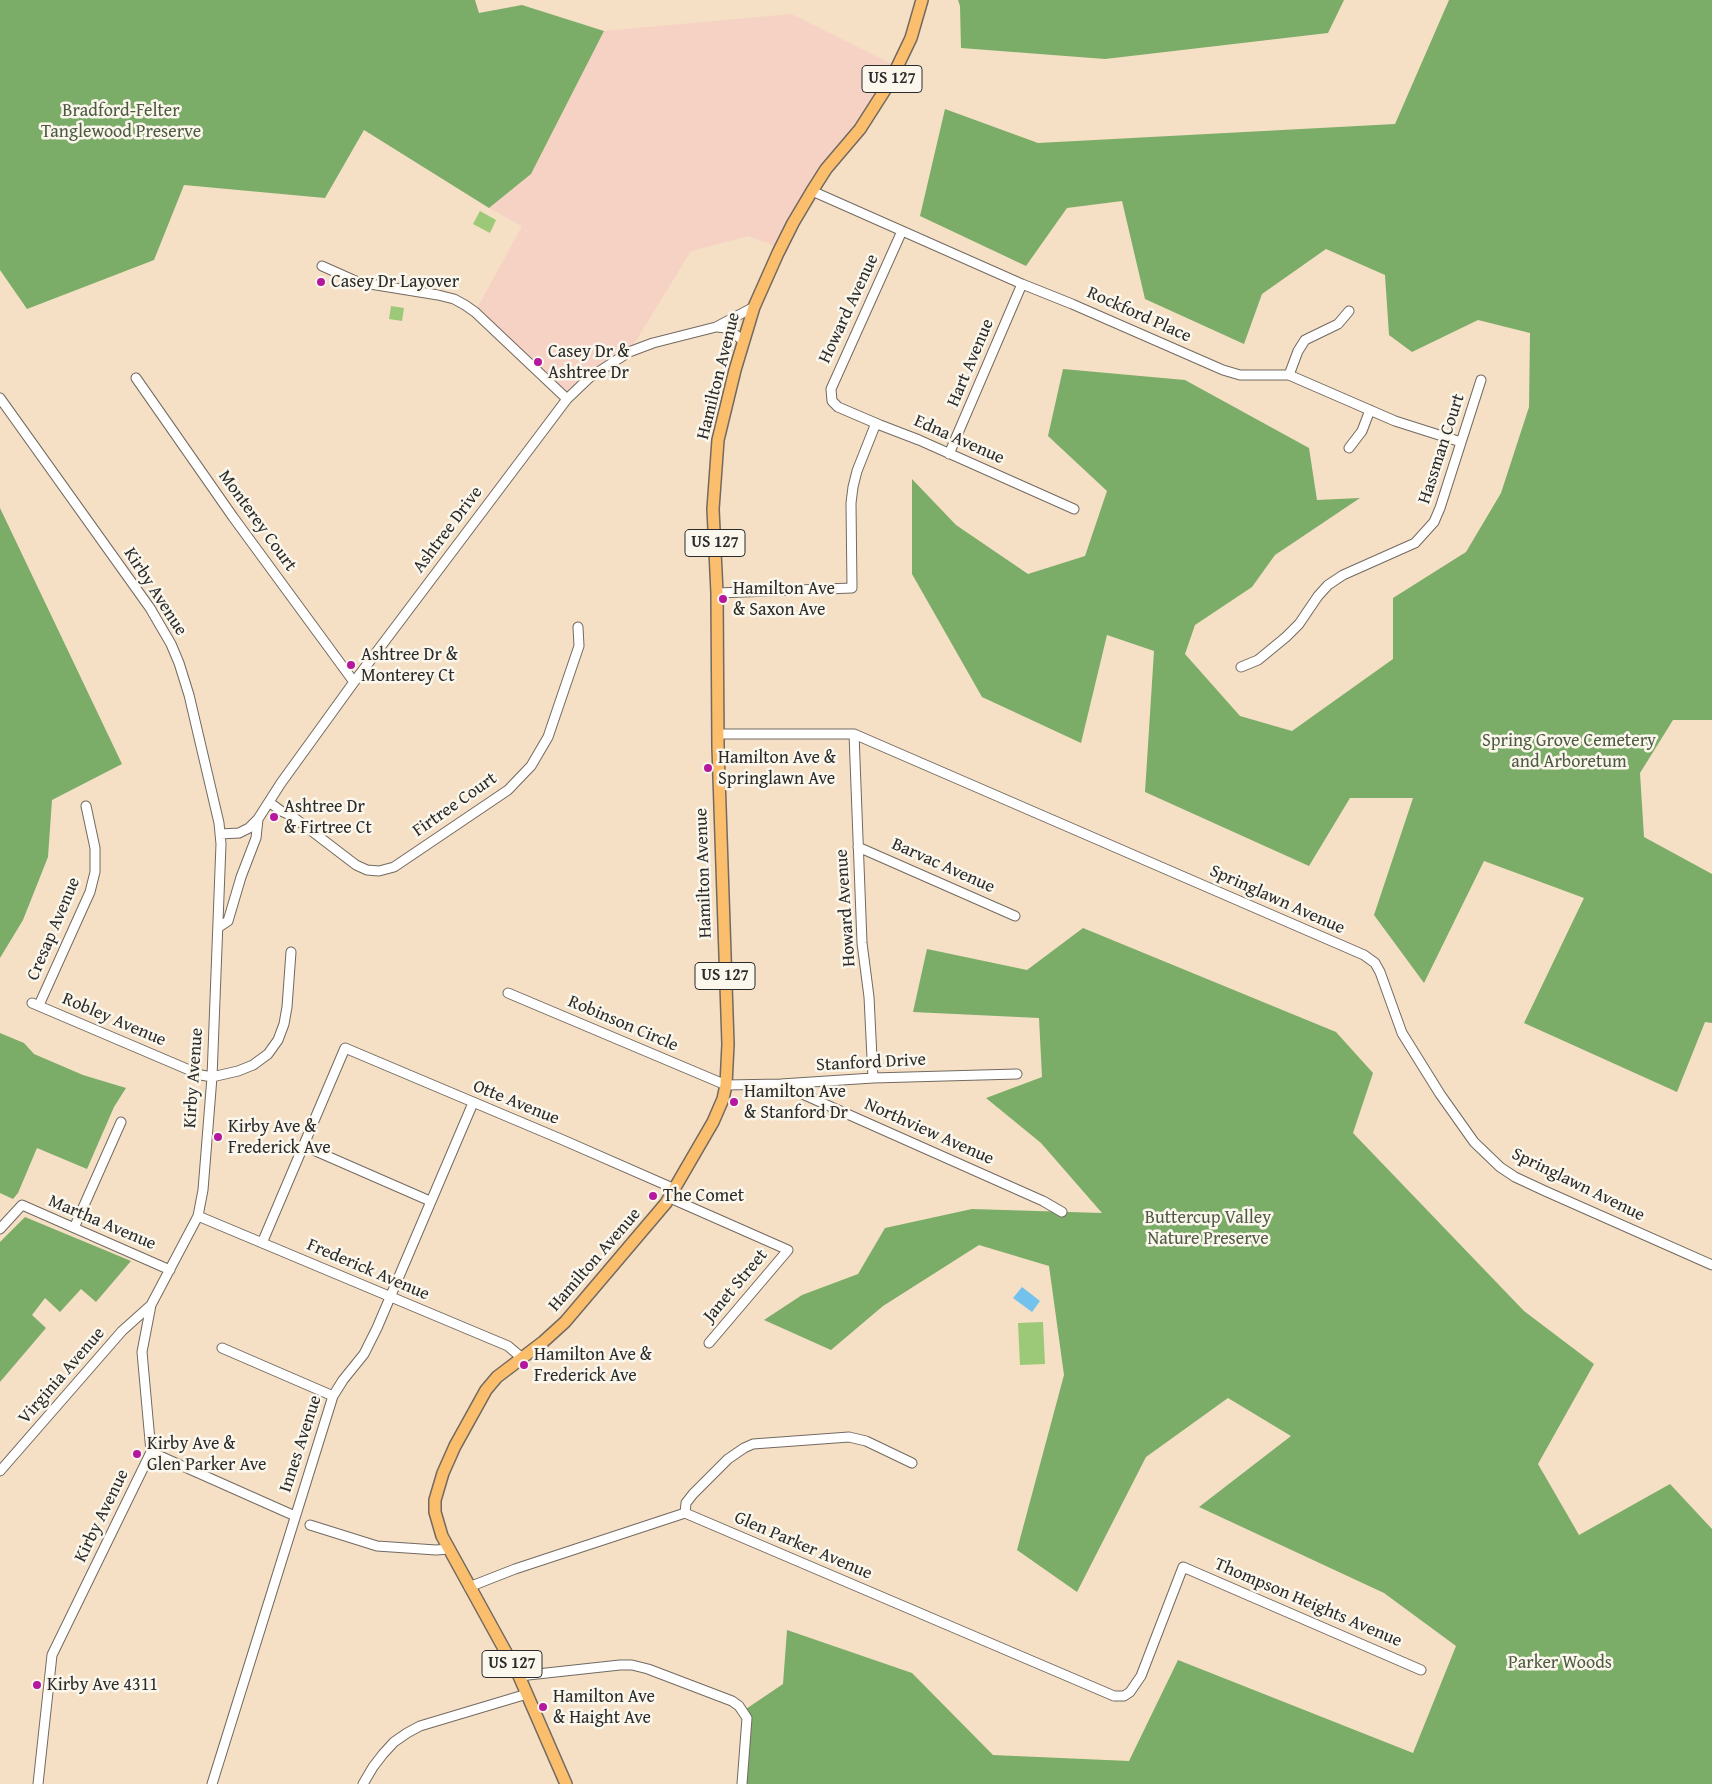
<!DOCTYPE html>
<style>
body{margin:0}
canvas{display:block;background:#f5dfc5}
</style>
<canvas width="1712" height="1784"></canvas>
<script>
const c = document.querySelector('canvas').getContext('2d');
c.lineJoin = 'round';
function fillPath(path, color) {
  c.fillStyle = color;
  c.fill(path, 'evenodd');
}
function toPath(rows) {
  const path = new Path2D();
  for (const r of rows) {
    path.moveTo(r[0], r[1]);
    for (let i = 2; i < r.length; i += 2) path.lineTo(r[i], r[i + 1]);
  }
  return path;
}
function strokePath(path, color, width, dash) {
  c.strokeStyle = color;
  c.lineWidth = width;
  c.lineCap = dash ? 'butt' : 'round';
  c.setLineDash(dash || []);
  c.stroke(path);
}
function label(font, color, halo, rows, align = 'center') {
  c.font = font + ' "Gentium Book Plus",serif';
  c.lineWidth = 5;
  c.setLineDash([]);
  c.textBaseline = 'middle';
  c.strokeStyle = halo;
  c.fillStyle = color;
  for (const [text, x, y, turn = 0] of rows) {
    c.save();
    c.translate(x, y);
    c.rotate((+turn || 0) * Math.PI / 180);
    c.textAlign = isNaN(turn) ? turn : align;
    if (halo) c.strokeText(text, 0, 0);
    c.fillText(text, 0, 0);
    c.restore();
  }
}
fillPath(toPath([
 [791,14,898,67,826,169,780,248,749,236,691,251,629,352,567,399,475,312,522,226,489,208,531,174,604,31]
]), '#f6d2c4');
fillPath(toPath([
 [480,211,496,220,490,233,473,224],
 [391,306,404,308,402,321,389,319],
 [1043,1322,1045,1364,1020,1365,1018,1323]
]), '#9bc977');
fillPath(toPath([
 [0,0,475,0,479,13,522,5,604,31,531,174,489,208,364,130,325,198,184,185,154,260,27,309,0,270],
 [958,0,1344,0,1328,33,1105,59,961,48,960,6],
 [1449,0,1712,0,1712,720,1673,720,1640,773,1644,837,1712,874,1712,1023,1705,1022,1677,1092,1524,1023,1584,898,1484,861,1424,983,1374,915,1413,798,1350,798,1309,866,1145,792,1154,651,1107,635,1081,743,982,697,912,574,912,479,956,525,1028,574,1085,556,1107,491,1048,436,1063,369,1185,380,1309,448,1317,500,1360,498,1275,555,1252,587,1195,625,1185,654,1240,716,1292,731,1393,659,1393,598,1466,552,1501,493,1529,407,1530,333,1478,320,1412,352,1389,335,1385,275,1326,249,1262,294,1244,344,1145,299,1122,201,1067,208,1026,266,920,216,945,109,1038,143,1395,124],
 [0,508,122,764,52,800,48,857,23,920,0,958],
 [1083,928,1336,1032,1373,1073,1353,1133,1524,1311,1594,1364,1538,1464,1579,1535,1670,1484,1712,1529,1712,1784,740,1784,743,1711,783,1684,787,1630,912,1673,993,1755,1129,1761,1178,1660,1413,1753,1456,1646,1384,1593,1199,1507,1291,1436,1228,1398,1146,1457,1077,1592,1017,1550,1064,1375,1049,1266,979,1245,883,1306,831,1350,764,1320,802,1295,858,1274,885,1228,972,1209,1102,1213,1041,1143,986,1098,1042,1077,1039,1018,913,1012,927,949,1027,970],
 [0,1033,24,1043,34,1054,83,1075,126,1088,114,1107,87,1169,37,1148,18,1193,13,1199,0,1193],
 [25,1217,131,1261,96,1302,81,1289,60,1312,45,1298,32,1315,46,1328,0,1382,0,1242]
]), '#7cad68');
fillPath(toPath([
 [1022,1287,1040,1301,1032,1312,1013,1298]
]), '#73c1ed');
const minor = toPath([
 [812,191,1022,284,1072,304,1223,370,1240,375,1289,375,1395,421,1461,442],
 [902,231,831,389,832,401,838,407,880,425,919,440,1074,509],
 [322,266,358,282,438,295,454,299,465,305,475,312,567,399],
 [717,327,726,328,744,341],
 [1289,375,1298,351,1305,340,1338,324,1349,311],
 [136,378,233,517,354,682],
 [0,398,150,608,171,644,179,663,189,695,219,823,221,844,212,1077,203,1190,198,1216,151,1305,142,1352,151,1452,52,1655,38,1784],
 [1349,448,1362,431,1370,410],
 [949,454,1022,284],
 [717,593,852,588,851,503,853,487,857,471,876,423],
 [1241,667,1258,660,1286,637,1299,624,1318,596,1328,585,1343,575,1415,543,1434,522,1440,508,1481,380],
 [718,734,854,734,1364,955,1375,963,1380,972,1402,1033,1440,1094,1474,1142,1500,1167,1515,1177,1545,1191,1712,1265],
 [854,734,862,943,869,997,873,1078],
 [269,802,281,811,292,816,356,865,367,870,379,871,394,867,508,790,531,766,548,737,579,646,578,627],
 [220,834,239,833,249,828,258,819,281,783,354,682,567,399,589,378,629,352,653,343,716,327,754,307],
 [858,847,1015,916],
 [219,927,228,921,241,877,256,838,258,819],
 [508,993,726,1085,781,1084,873,1078,1017,1074],
 [32,1003,201,1075,212,1077,238,1071,253,1065,268,1054,278,1040,284,1024,287,1007,291,952],
 [39,1005,90,892,95,872,95,848,86,806],
 [782,1085,1043,1201,1062,1212],
 [304,1146,430,1201],
 [670,1198,788,1250,709,1343],
 [198,1216,508,1346,522,1358],
 [74,1228,121,1122],
 [0,1229,22,1205,170,1270],
 [262,1243,345,1048,563,1140,675,1189],
 [222,1348,333,1396],
 [151,1452,295,1516],
 [0,1471,122,1331,151,1305],
 [685,1513,686,1503,693,1494,728,1459,744,1448,753,1444,849,1437,866,1441,912,1463],
 [310,1525,377,1546,436,1550,449,1549],
 [469,1587,515,1569,685,1513,1114,1696,1124,1696,1130,1692,1141,1676,1183,1567,1421,1670],
 [519,1676,620,1665,632,1665,648,1669,732,1701,739,1706,747,1718,742,1784],
 [212,1784,333,1396,343,1380,364,1354,377,1328,473,1103],
 [363,1784,373,1767,383,1754,394,1742,407,1733,420,1726,527,1694]
]);
const major = toPath([
 [566,1784,519,1676,442,1536,435,1512,435,1500,443,1473,455,1446,486,1390,497,1377,543,1342,565,1322,666,1203,713,1122,723,1099,726,1085,728,1044,718,747,717,593,713,509,718,440,735,370,754,307,778,253,793,223,812,191,826,169,860,129,890,82,911,38,922,0]
]);
strokePath(minor, '#726a61', 11);
strokePath(major, '#726a61', 14);
strokePath(minor, '#fff', 9);
strokePath(major, '#fabe6d', 11);
for (const [x, y, r, color] of [
 [321,282,5,"#b5179e"],
 [538,362,5,"#b5179e"],
 [723,599,5,"#b5179e"],
 [351,665,5,"#b5179e"],
 [708,768,5,"#b5179e"],
 [274,817,5,"#b5179e"],
 [734,1102,5,"#b5179e"],
 [218,1137,5,"#b5179e"],
 [653,1196,5,"#b5179e"],
 [524,1365,5,"#b5179e"],
 [137,1454,5,"#b5179e"],
 [37,1685,5,"#b5179e"],
 [543,1707,5,"#b5179e"]
]) {
  const dot = new Path2D();
  dot.arc(x, y, r, 0, 2 * Math.PI);
  c.fillStyle = color;
  c.fill(dot);
  strokePath(dot, '#fbf7ec', 2);
}
for (const [x, y, w] of [
 [892,79,60],
 [715,543,60],
 [725,976,60],
 [512,1664,60]
]) {
  const box = new Path2D();
  box.roundRect(x - w / 2, y - 13.5, w, 27, 4);
  c.fillStyle = '#fbf7ec';
  c.fill(box);
  strokePath(box, '#2b2b2b', 1);
}
label('bold 16px', '#2b2b2b', null, [
 ["US 127",892,79],
 ["US 127",715,543],
 ["US 127",725,976],
 ["US 127",512,1664]
]);
label('18px', '#4d5a42', '#fbf7ec', [
 ["Bradford-Felter",121,111],
 ["Tanglewood Preserve",121,132],
 ["Spring Grove Cemetery",1569,741],
 ["and Arboretum",1569,762],
 ["Buttercup Valley",1208,1218],
 ["Nature Preserve",1208,1239],
 ["Parker Woods",1560,1663]
]);
label('18px', '#2b2b2b', '#fbf7ec', [
 ["Casey Dr Layover",331,282],
 ["Casey Dr &",548,352],
 ["Ashtree Dr",548,373],
 ["Hamilton Ave",733,589],
 ["& Saxon Ave",733,610],
 ["Ashtree Dr &",361,655],
 ["Monterey Ct",361,676],
 ["Hamilton Ave &",718,758],
 ["Springlawn Ave",718,779],
 ["Ashtree Dr",284,807],
 ["& Firtree Ct",284,828],
 ["Hamilton Ave",744,1092],
 ["& Stanford Dr",744,1113],
 ["Kirby Ave &",228,1127],
 ["Frederick Ave",228,1148],
 ["The Comet",663,1196],
 ["Hamilton Ave &",534,1355],
 ["Frederick Ave",534,1376],
 ["Kirby Ave &",147,1444],
 ["Glen Parker Ave",147,1465],
 ["Kirby Ave 4311",47,1685],
 ["Hamilton Ave",553,1697],
 ["& Haight Ave",553,1718]
], 'left');
label('18px', '#2b2b2b', '#fbf7ec', [
 ["Howard Avenue",849,309,-65],
 ["Rockford Place",1139,315,24],
 ["Hart Avenue",971,363,-67],
 ["Hamilton Avenue",719,376,-76],
 ["Edna Avenue",959,440,24],
 ["Hassman Court",1442,449,-72],
 ["Monterey Court",257,521,54],
 ["Ashtree Drive",448,530,-53],
 ["Kirby Avenue",155,592,57],
 ["Firtree Court",455,805,-35],
 ["Barvac Avenue",943,866,24],
 ["Hamilton Avenue",704,873,-92],
 ["Springlawn Avenue",1277,900,24],
 ["Howard Avenue",846,908,-94],
 ["Cresap Avenue",54,929,-67],
 ["Robley Avenue",114,1020,23],
 ["Robinson Circle",623,1024,23],
 ["Stanford Drive",871,1063,-3],
 ["Kirby Avenue",194,1078,-86],
 ["Otte Avenue",516,1103,22],
 ["Northview Avenue",929,1132,24],
 ["Springlawn Avenue",1578,1185,26],
 ["Martha Avenue",102,1223,23],
 ["Hamilton Avenue",595,1260,-49],
 ["Frederick Avenue",368,1270,23],
 ["Janet Street",736,1286,-50],
 ["Virginia Avenue",62,1376,-49],
 ["Innes Avenue",301,1444,-72],
 ["Kirby Avenue",102,1516,-64],
 ["Glen Parker Avenue",803,1546,23],
 ["Thompson Heights Avenue",1308,1603,23]
]);
</script>
